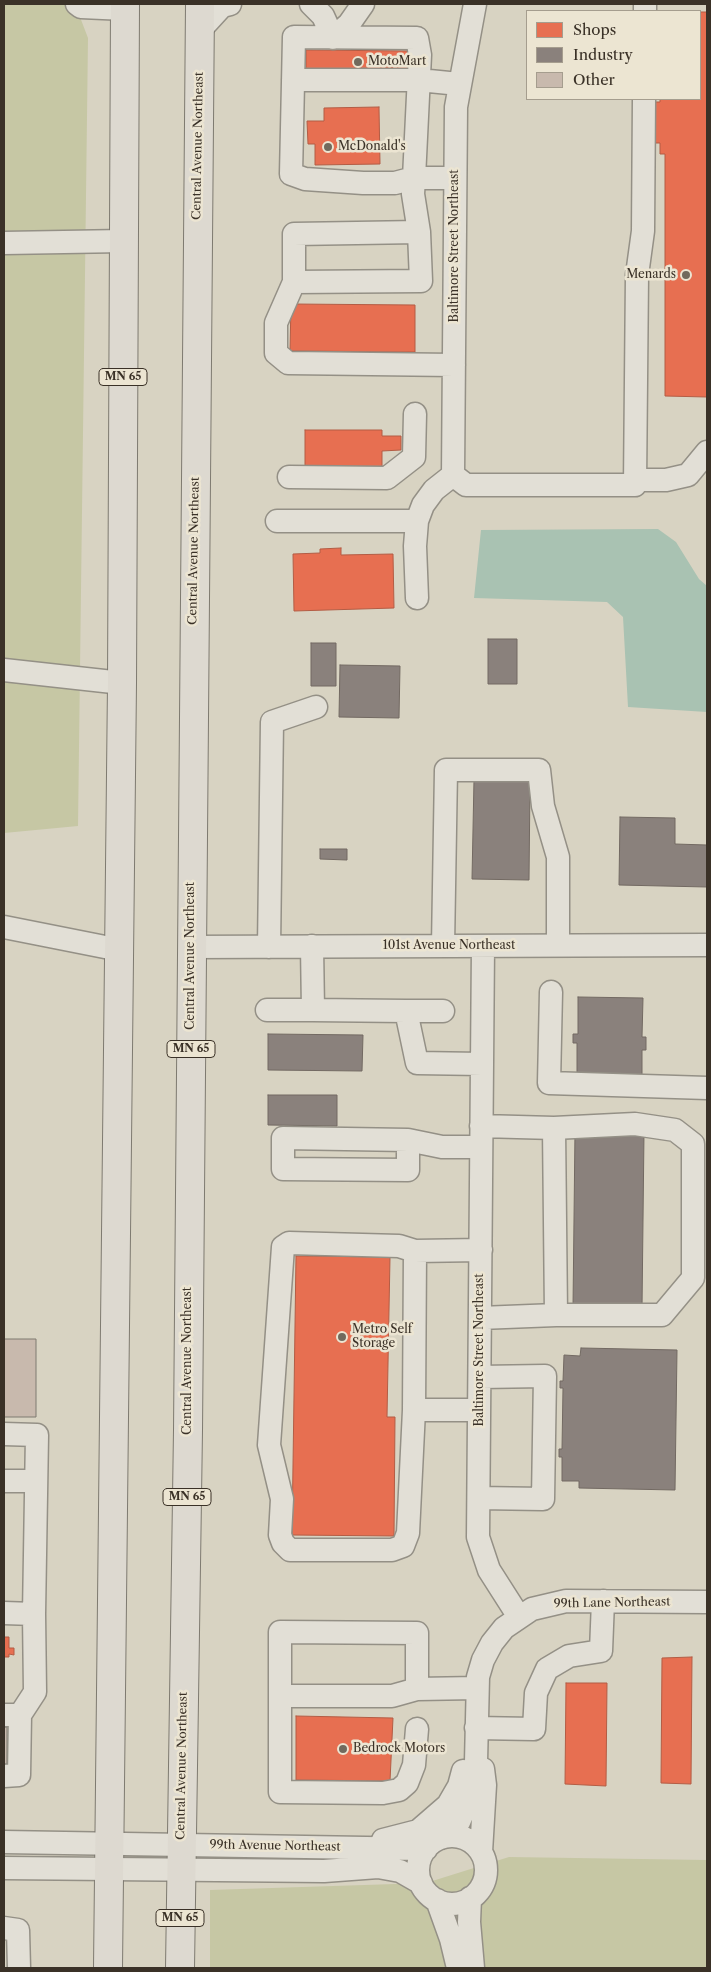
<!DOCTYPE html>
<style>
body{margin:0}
#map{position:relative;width:711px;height:1972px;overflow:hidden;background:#d8d3c2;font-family:"Libre Caslon Text",serif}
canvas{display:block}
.frame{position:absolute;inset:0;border:5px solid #3a3127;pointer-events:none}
.legend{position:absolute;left:526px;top:10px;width:175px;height:90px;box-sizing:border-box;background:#ece5d2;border:1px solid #a59d8e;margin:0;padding:6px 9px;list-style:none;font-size:15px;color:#3a3127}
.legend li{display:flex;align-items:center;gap:10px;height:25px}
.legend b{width:25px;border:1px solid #a59d8e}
</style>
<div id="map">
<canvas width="711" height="1972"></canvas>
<div class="frame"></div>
<ul class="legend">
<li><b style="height:14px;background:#e76f51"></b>Shops</li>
<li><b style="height:14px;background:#8a817c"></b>Industry</li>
<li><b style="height:14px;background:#c8b9ad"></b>Other</li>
</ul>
</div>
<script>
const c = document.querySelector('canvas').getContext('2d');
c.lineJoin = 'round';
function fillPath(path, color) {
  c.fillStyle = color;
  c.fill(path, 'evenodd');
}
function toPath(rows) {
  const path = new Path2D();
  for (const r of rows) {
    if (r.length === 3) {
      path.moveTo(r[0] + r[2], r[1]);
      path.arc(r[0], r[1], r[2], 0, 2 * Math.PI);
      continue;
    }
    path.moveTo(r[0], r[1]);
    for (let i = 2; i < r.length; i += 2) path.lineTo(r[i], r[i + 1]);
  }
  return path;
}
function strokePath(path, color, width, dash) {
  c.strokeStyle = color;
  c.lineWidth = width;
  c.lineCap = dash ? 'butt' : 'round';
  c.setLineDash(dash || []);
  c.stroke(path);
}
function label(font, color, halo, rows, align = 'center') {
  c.font = font + ' "Libre Caslon Text",serif';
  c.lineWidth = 5;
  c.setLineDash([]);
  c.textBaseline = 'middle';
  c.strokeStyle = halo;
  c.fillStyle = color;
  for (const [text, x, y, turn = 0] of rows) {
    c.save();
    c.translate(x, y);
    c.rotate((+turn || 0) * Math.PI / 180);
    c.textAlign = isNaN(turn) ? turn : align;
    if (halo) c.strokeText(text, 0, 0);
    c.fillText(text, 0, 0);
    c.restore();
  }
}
fillPath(toPath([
 [4,4,75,4,88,38,78,826,4,833],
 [509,1857,707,1860,707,1968,210,1968,210,1890,426,1883]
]), '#c6c7a4');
fillPath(toPath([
 [658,529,676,542,699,579,707,586,707,712,628,707,623,617,607,602,474,598,481,530]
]), '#a9c2b2');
const shops = toPath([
 [700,12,707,12,707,397,665,396,665,154,660,154,660,143,655,143,655,102,660,102,660,99,700,99,700,12],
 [306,50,410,51,410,74,306,73,306,50],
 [379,107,380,164,315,165,315,144,308,144,307,121,324,121,324,108,379,107],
 [291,304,415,305,415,352,290,351,291,304],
 [305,430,382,430,382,436,401,436,401,450,382,451,382,467,305,467,305,430],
 [341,548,341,555,393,554,394,608,294,611,293,554,320,553,320,549,341,548],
 [296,1256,390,1257,387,1417,395,1417,394,1536,292,1535,296,1256],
 [4,1637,9,1637,9,1648,14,1648,14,1655,9,1654,9,1657,4,1657,4,1637],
 [692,1657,691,1784,661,1783,662,1658,692,1657],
 [566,1683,607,1683,606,1786,565,1784,566,1683],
 [296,1716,393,1718,390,1781,296,1780,296,1716]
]);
fillPath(shops, '#e76f51');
strokePath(shops, '#b35c44', 1);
const industry = toPath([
 [488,639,517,639,517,684,488,684,488,639],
 [311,643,336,643,336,686,311,686,311,643],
 [340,665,400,666,399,718,339,717,340,665],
 [474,780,530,781,529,880,472,879,474,780],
 [620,817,675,818,675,844,707,845,707,887,619,885,620,817],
 [320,849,347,849,347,860,320,859,320,849],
 [578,997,643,998,642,1037,646,1037,646,1050,642,1050,642,1081,577,1080,577,1043,573,1043,573,1034,578,1034,578,997],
 [268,1034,363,1035,362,1071,268,1070,268,1034],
 [268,1095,337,1095,337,1126,268,1125,268,1095],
 [575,1131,644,1132,642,1308,573,1307,575,1131],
 [581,1348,677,1350,675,1490,579,1488,579,1481,562,1481,562,1457,559,1457,559,1449,562,1449,563,1388,560,1388,560,1381,563,1381,564,1355,580,1356,581,1348]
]);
fillPath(industry, '#8a817c');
strokePath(industry, '#726962', 1);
const building = toPath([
 [4,1339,36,1339,36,1417,4,1417,4,1339],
 [4,1727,7,1727,7,1764,4,1764,4,1727]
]);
fillPath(building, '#c8b9ad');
strokePath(building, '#7e7a70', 1);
const minor = toPath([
 [77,4,81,7,125,9],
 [311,4,323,16,333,38],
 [645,11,645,4],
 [200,30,222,6,230,4],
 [333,38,349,24,363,4],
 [293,80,419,80,459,84],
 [419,232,294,234,294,282,276,323,276,353,288,363,454,365],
 [4,243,124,241],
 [294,282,421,281,419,232,413,194,414,178,420,55,417,38,294,37,291,174,305,179,363,183,395,183,414,178,455,178],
 [453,475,466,485,635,485,637,275,643,231,644,99],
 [453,475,456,107,475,4],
 [289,477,387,478,414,457,415,414],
 [635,480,666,480,688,475,707,452],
 [277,521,417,521],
 [417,598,415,546,417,521,423,505,434,490,453,475],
 [4,670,122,683],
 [4,927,120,950],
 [312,946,313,1010,406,1011,417,1063,482,1064],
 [443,946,446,770,539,770,543,806,558,857,558,945],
 [483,946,478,1537,489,1570,519,1617],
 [191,947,707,945],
 [269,947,272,722,316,707],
 [551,992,549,1083,707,1088],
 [267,1010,313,1010],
 [406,1011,443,1011],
 [554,1128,635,1124,675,1130,693,1144,693,1278,662,1315,556,1315],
 [408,1140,408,1170,283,1169,283,1138,408,1140,442,1147,481,1147],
 [480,1318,556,1315,554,1128,481,1126],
 [414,1410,408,1533,403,1546,392,1550,290,1550,283,1543,280,1535,282,1499,269,1445,283,1247,289,1243,399,1246,415,1251],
 [479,1410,414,1410,415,1251,481,1250],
 [4,1434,37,1435,34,1614],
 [4,1481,36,1481],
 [479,1498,543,1499,545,1376,480,1377],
 [4,1613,34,1614,35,1692,20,1715],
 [417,1689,417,1633,280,1632,280,1792,383,1793,399,1790,407,1783,414,1765,417,1729],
 [280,1696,392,1696,417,1689,477,1688],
 [4,1715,20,1715,19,1775,4,1776],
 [476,1728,534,1729,536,1693,547,1669,569,1656,601,1651,603,1601],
 [452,1870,34],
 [441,1838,459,1822,468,1801,476,1762,478,1677,483,1660,492,1643,504,1628,532,1609,566,1601,707,1602],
 [383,1840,418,1831,448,1805,459,1786,463,1771],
 [4,1842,426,1849],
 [481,1852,485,1785,483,1769],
 [4,1868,324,1871,378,1867,400,1871,421,1883],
 [470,1898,469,1922,473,1968],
 [437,1900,451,1939,458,1968],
 [4,1928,18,1930,19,1968]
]);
const highway = toPath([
 [108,1968,122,683,125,4],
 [180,1968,188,1430,200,4]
]);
strokePath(minor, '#949086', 25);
strokePath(highway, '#7e7a70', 30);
strokePath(minor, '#e2dfd6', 22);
strokePath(highway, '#ddd9d0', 28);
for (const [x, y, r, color] of [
 [358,62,5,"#716a5d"],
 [328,147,5,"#716a5d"],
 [686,275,5,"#716a5d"],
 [342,1337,5,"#716a5d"],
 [343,1749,5,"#716a5d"]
]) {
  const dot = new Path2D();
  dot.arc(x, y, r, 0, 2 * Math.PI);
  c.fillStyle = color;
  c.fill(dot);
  strokePath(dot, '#ece5d2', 2);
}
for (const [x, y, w] of [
 [123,377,48],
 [191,1049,48],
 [187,1497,48],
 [180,1918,48]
]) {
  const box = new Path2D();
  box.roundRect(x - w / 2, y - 8.5, w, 17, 4);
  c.fillStyle = '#ece5d2';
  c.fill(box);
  strokePath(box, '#3a3127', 1);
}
label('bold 11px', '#3a3127', null, [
 ["MN 65",123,377],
 ["MN 65",191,1049],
 ["MN 65",187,1497],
 ["MN 65",180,1918]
]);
label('12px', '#3a3127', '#ece5d2', [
 ["MotoMart",368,62],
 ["McDonald's",338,147],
 ["Menards",676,275,"right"],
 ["Metro Self",352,1330],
 ["Storage",352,1344],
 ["Bedrock Motors",353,1749]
], 'left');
label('12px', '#3a3127', '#ece5d2', [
 ["Central Avenue Northeast",198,146,-89],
 ["Baltimore Street Northeast",455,246,-90],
 ["Central Avenue Northeast",194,551,-89],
 ["101st Avenue Northeast",449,946],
 ["Central Avenue Northeast",191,956,-90],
 ["Baltimore Street Northeast",480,1350,-90],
 ["Central Avenue Northeast",188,1361,-90],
 ["99th Lane Northeast",612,1603,-1],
 ["Central Avenue Northeast",182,1766,-89],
 ["99th Avenue Northeast",275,1846,1]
]);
</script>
